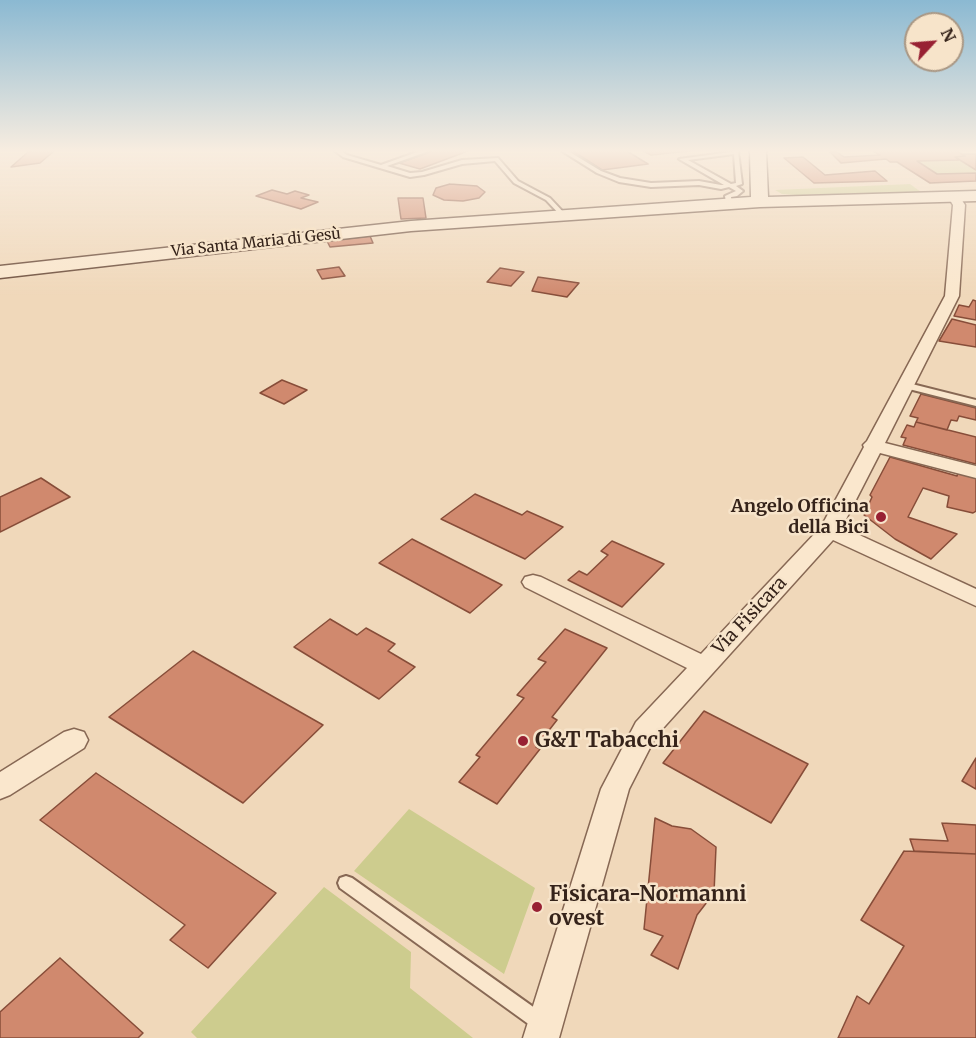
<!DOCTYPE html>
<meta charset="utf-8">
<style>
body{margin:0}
#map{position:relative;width:976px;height:1038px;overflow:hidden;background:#f0d8ba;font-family:Merriweather,serif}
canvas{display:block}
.north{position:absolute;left:904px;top:12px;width:60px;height:60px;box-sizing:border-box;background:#f7e4ca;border:2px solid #a99784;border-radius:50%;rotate:64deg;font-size:16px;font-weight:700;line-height:24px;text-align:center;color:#35231a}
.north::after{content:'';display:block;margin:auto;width:21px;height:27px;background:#982133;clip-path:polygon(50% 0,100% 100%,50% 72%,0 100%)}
</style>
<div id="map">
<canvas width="976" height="1038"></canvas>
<div class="north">N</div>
</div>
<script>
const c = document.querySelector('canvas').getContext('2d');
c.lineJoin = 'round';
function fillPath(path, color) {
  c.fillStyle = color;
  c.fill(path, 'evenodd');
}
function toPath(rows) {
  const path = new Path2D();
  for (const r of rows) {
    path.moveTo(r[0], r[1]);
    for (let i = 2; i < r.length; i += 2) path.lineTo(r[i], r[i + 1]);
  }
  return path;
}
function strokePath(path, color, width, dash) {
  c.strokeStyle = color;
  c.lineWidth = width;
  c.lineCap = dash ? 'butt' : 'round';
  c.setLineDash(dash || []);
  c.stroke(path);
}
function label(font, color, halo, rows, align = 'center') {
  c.font = font + ' Merriweather,serif';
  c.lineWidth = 5;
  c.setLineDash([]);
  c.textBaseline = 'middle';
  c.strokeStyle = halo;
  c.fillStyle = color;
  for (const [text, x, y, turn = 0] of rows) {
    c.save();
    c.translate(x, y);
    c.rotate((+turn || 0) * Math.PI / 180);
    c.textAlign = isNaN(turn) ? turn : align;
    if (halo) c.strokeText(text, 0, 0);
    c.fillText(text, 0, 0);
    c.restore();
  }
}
fillPath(toPath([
 [959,160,976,170,976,173,937,174,917,161],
 [910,184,921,192,797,195,782,194,775,190],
 [409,809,535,888,504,974,354,871],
 [324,887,411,952,410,988,473,1038,197,1038,191,1032]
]), '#cdcc8e');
const building = toPath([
 [35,151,54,151,40,163,11,167,28,152,35,151],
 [433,151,468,151,420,169,399,163,433,151],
 [573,151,627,151,648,164,602,170,573,151],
 [643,151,690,151,651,155,643,151],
 [873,151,957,151,965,156,955,157,959,160,917,161,937,174,976,173,976,181,930,183,897,162,890,162,886,159,841,163,830,152,837,152,844,157,880,155,873,151],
 [961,154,976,154,976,170,955,157,965,156,961,154],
 [803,157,825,175,875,171,887,181,814,183,784,158,803,157],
 [450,184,477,186,485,192,479,198,463,201,444,200,433,195,436,188,450,184],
 [272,190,287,194,295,191,309,195,301,198,318,202,301,209,256,196,272,190],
 [398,198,423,198,426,218,401,219,398,198],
 [370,236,373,243,330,247,327,241,370,236],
 [339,267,345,276,322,279,317,270,339,267],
 [500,268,524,272,511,286,487,282,500,268],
 [538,277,579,283,567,297,532,291,538,277],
 [973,300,976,301,976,320,954,316,959,305,969,307,973,300],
 [952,319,976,325,976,347,939,341,952,319],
 [282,380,307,390,284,404,260,393,282,380],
 [921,394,976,408,976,420,959,416,957,421,951,420,947,430,916,422,918,418,910,416,921,394],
 [916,422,976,437,976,464,903,445,906,438,901,437,907,425,914,427,916,422],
 [890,457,957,476,958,473,976,478,976,511,973,513,947,507,949,496,923,488,908,517,957,534,931,559,895,539,864,515,872,497,870,495,890,457],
 [41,478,70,497,0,532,0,497,41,478],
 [475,494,522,515,527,511,563,527,525,559,441,519,475,494],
 [412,539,502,585,470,613,379,563,412,539],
 [612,541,664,564,622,607,568,580,579,571,587,575,608,555,601,551,612,541],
 [330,619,357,635,366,628,395,644,388,651,415,667,379,699,294,647,330,619],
 [565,629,607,648,552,717,557,720,536,747,540,749,497,804,459,782,480,757,476,755,524,698,517,695,546,662,538,659,565,629],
 [193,651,323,725,243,803,109,717,193,651],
 [704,711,808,764,771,823,663,763,704,711],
 [976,758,976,789,962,781,976,758],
 [96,773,276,893,208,968,170,940,185,925,40,820,96,773],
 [655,818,672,826,691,829,716,847,714,893,697,915,678,969,651,955,663,936,644,929,655,818],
 [942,823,976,825,976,854,914,851,910,839,948,841,942,823],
 [904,851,976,854,976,1038,838,1038,857,996,869,1004,904,946,861,920,904,851],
 [60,958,143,1033,138,1038,0,1038,0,1012,60,958]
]);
fillPath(building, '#d0896e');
strokePath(building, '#874d39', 1.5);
const lane = toPath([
 [335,151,341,151,347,155,381,165,420,151,426,151,426,152,387,166,410,173,422,172,462,160,498,158,518,181,550,198,566,215,561,216,546,200,514,183,495,161,462,164,424,175,410,177,343,157,335,151],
 [562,151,568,151,601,171,620,178,651,183,699,181,721,185,724,185,679,159,738,151,742,184,736,186,743,191,737,196,731,197,732,203,729,205,726,203,725,196,736,191,729,187,721,189,699,185,651,187,619,182,597,173,562,151],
 [734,154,736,183,731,184,688,160,734,154],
 [904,382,976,400,976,406,901,387,900,385,904,382],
 [346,876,352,878,546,1016,549,1022,546,1028,540,1031,534,1028,340,888,338,883,340,878,346,876]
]);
const street = toPath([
 [954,193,958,194,965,205,959,296,885,443,976,466,976,478,880,453,842,527,976,589,976,606,833,540,656,736,629,789,559,1038,523,1038,601,789,636,722,687,668,525,587,522,582,525,577,533,575,541,577,701,654,821,527,864,447,863,445,867,441,945,296,953,205,948,197,954,193],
 [74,729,84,732,88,740,84,748,10,795,0,799,0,772,64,732,74,729]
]);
const secondary = toPath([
 [750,151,766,151,768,197,976,191,976,201,760,207,411,231,0,278,0,266,411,221,751,197,750,151]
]);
strokePath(lane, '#876854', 4);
strokePath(street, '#876854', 3);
strokePath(secondary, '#684937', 3);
fillPath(lane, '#fae7cd');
fillPath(street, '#fae7cd');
fillPath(secondary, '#fae7cd');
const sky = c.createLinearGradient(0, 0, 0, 296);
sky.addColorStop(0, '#8bb9d2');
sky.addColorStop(0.51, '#f8ede0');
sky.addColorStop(1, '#f8ede000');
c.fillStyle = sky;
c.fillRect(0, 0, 976, 296);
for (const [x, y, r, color] of [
 [881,517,6,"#982133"],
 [523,741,6,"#982133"],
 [537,907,6,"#982133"]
]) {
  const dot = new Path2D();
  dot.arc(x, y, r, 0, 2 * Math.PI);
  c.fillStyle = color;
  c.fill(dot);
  strokePath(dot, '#f7e4ca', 2);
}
label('15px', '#35231a', '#f7e4ca', [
 ["Via Santa Maria di Gesù",256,243,-6]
]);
label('bold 18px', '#35231a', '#f7e4ca', [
 ["Angelo Officina",869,507],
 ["della Bici",869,528]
], 'right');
label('18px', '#35231a', '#f7e4ca', [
 ["Via Fisicara",750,616,-47]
]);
label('bold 21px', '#35231a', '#f7e4ca', [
 ["G&T Tabacchi",535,741],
 ["Fisicara-Normanni",549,895],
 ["ovest",549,919]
], 'left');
</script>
